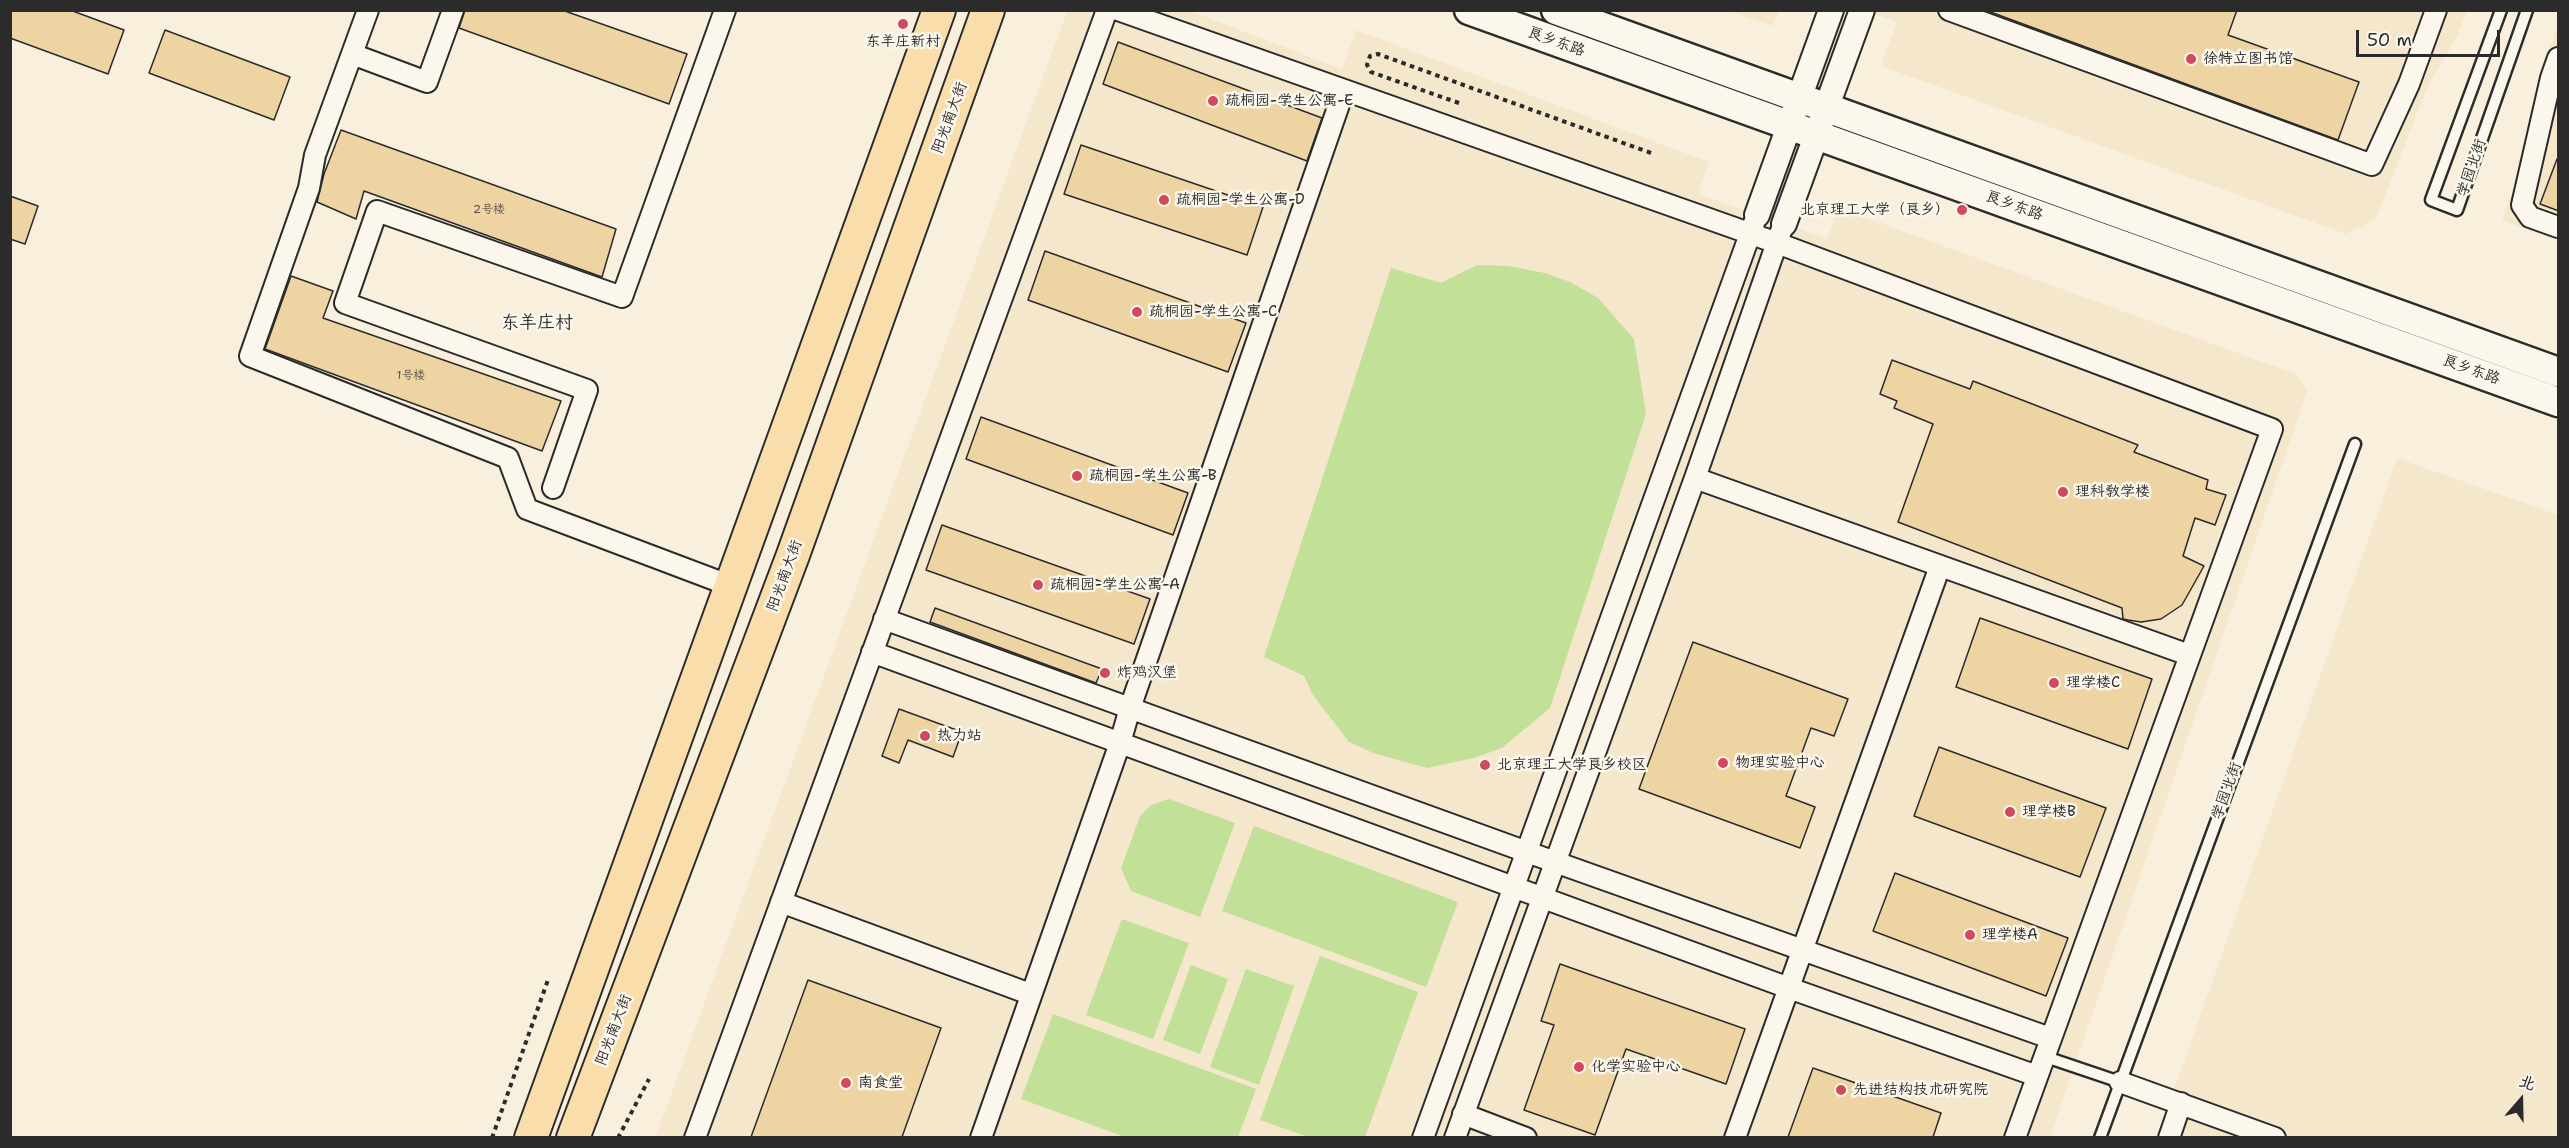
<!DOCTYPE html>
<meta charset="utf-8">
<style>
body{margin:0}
#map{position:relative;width:2569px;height:1148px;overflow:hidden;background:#f8f0dd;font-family:"Shantell Sans","LXGW WenKai TC",sans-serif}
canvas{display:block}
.frame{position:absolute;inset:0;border:12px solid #2b2b2b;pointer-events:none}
.north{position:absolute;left:2491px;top:1070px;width:60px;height:60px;-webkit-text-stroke:4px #fbf7ec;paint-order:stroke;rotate:20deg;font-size:16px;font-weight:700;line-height:24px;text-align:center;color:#2b2b2b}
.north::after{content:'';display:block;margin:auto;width:21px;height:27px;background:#2b2b2b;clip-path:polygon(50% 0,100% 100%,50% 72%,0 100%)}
.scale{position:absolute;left:2356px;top:30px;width:144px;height:27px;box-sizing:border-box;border:3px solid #2b2b2b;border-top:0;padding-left:8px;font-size:18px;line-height:21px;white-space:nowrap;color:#2b2b2b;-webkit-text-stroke:4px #fbf7ec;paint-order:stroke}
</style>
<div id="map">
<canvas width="2569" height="1148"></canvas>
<div class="frame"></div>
<div class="north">北</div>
<div class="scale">50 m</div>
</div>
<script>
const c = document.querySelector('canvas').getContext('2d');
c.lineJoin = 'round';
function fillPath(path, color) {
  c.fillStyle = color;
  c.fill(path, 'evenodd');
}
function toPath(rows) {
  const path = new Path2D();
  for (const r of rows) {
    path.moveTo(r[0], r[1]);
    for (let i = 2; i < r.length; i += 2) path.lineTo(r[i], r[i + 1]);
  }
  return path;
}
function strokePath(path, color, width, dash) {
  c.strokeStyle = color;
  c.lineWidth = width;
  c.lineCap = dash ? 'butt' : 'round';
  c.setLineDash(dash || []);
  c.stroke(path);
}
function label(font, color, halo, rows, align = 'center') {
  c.font = font + ' "Shantell Sans","LXGW WenKai TC",sans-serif';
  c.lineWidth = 5;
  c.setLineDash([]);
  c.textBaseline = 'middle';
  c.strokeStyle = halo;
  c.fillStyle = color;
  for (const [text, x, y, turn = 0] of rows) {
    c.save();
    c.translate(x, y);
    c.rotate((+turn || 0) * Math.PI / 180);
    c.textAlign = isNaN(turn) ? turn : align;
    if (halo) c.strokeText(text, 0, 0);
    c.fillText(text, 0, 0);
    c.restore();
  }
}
fillPath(toPath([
 [1067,11,1190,11,1342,69,1356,30,1709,162,1698,194,1827,239,1839,208,2298,375,2307,392,2050,1137,655,1138],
 [1728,11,1779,10,1779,11,1773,26],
 [1865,11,2467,11,2457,37,2427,88,2376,219,2346,234,1881,66,1897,22],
 [2558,24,2558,241,2502,220,2514,188,2540,76],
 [2397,458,2558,515,2558,1137,2157,1138]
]), '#f5e7cc');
fillPath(toPath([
 [1477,265,1508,266,1545,273,1570,282,1598,298,1634,339,1646,414,1550,708,1502,748,1473,758,1427,768,1373,753,1349,742,1313,695,1304,676,1264,657,1391,268,1441,283],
 [1169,799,1235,823,1200,917,1131,891,1121,868,1140,816,1151,805],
 [1254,826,1458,902,1426,987,1222,911],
 [1122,919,1189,943,1153,1039,1086,1015],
 [1320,956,1418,992,1365,1137,1308,1137,1260,1120],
 [1191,965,1228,979,1200,1054,1163,1040],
 [1246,969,1294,986,1259,1085,1210,1067],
 [1053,1014,1256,1089,1238,1137,1125,1137,1021,1099]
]), '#c2e098');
const building = toPath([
 [10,10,70,10,124,30,108,74,10,38,10,10],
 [465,10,562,10,687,54,669,104,459,28,465,10],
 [1985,10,2237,10,2228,35,2359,82,2338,140,1985,10],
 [165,30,290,77,274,120,149,73,165,30],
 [1118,42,1322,118,1307,161,1103,84,1118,42],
 [341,130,616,229,602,277,364,191,356,219,317,202,324,174,341,130],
 [1081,145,1263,207,1247,255,1064,194,1081,145],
 [2557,159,2559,159,2559,211,2540,204,2557,159],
 [10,196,38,206,25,244,10,239,10,196],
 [1045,251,1246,323,1228,372,1028,300,1045,251],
 [291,276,333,291,323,318,561,401,542,451,265,349,291,276],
 [1892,360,1970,389,1973,381,2138,445,2134,452,2208,480,2206,489,2226,495,2215,525,2195,518,2183,556,2204,566,2182,605,2161,619,2141,622,2128,620,2123,619,2122,608,1898,522,1933,424,1894,408,1897,401,1880,394,1892,360],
 [981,417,1188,493,1173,535,966,459,981,417],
 [942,525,1150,599,1134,644,926,570,942,525],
 [935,608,1102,669,1096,683,930,622,935,608],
 [1980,618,2152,679,2128,749,1956,687,1980,618],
 [1693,642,1848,699,1834,736,1811,728,1786,796,1815,807,1800,848,1639,789,1693,642],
 [899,709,962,732,953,757,908,740,899,763,882,756,899,709],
 [1939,747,2106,808,2080,877,1914,816,1939,747],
 [1895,873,2068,938,2046,996,1873,931,1895,873],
 [1560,964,1745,1029,1726,1084,1626,1049,1595,1135,1524,1110,1554,1025,1541,1021,1560,964],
 [808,980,941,1028,902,1137,751,1137,808,980],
 [1813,1068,1941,1113,1933,1137,1788,1137,1813,1068]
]);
fillPath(building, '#eed3a3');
strokePath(building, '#2b2b2b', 1.5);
const service = toPath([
 [2501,10,2431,200,2457,210,2527,10],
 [2043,1056,2120,1082],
 [2100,1138,2355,444]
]);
const minor = toPath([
 [368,10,315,155,309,188,250,356,508,458,527,509,731,586],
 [1118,10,1777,243,2272,429,2015,1138],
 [1949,10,2372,165,2409,84,2436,10],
 [352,54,427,82,453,10],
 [2558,58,2551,78,2522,205,2530,217,2558,227],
 [1695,478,2189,655],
 [553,488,587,390,345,303,377,211,622,297,725,10],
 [884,619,1527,852,2050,1038],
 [872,652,1789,988,2037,1076],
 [781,902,1030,994],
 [2120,1082,2275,1138],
 [1463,1114,1526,1138],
 [695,1138,1107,10],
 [981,1138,1120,743,1130,708,1344,90],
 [1423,1138,1754,223],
 [1455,1138,1695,478,1781,231],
 [1735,1138,1940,566],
 [2169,1138,2181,1103]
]);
const tertiary = toPath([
 [1757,215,1831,10],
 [1784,224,1862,10]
]);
const secondary = toPath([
 [1469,10,2558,402],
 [1556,10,2558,372]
]);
const primary = toPath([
 [531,1138,939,10],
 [573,1138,793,555,988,10]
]);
strokePath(service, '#2b2b2b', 15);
strokePath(minor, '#2b2b2b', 24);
strokePath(tertiary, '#2b2b2b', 28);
strokePath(secondary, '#2b2b2b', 33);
strokePath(primary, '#2b2b2b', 36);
strokePath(toPath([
 [1459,103,1371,72,1367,65,1370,56,1378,54,1651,153],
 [492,1138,549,977],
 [618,1138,649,1079]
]), '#2b2b2b', 4, [4.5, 4.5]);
strokePath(service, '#fbf7ec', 10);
strokePath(minor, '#fbf7ec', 20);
strokePath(tertiary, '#fbf7ec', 24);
strokePath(secondary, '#fbf7ec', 28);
strokePath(primary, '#f9deab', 32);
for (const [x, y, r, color] of [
 [903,24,6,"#d1495b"],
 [2191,59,6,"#d1495b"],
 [1213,101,6,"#d1495b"],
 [1164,200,6,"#d1495b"],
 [1962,210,6,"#d1495b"],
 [1137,312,6,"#d1495b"],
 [1077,476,6,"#d1495b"],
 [2063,492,6,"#d1495b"],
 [1038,585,6,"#d1495b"],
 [1105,673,6,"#d1495b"],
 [2054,683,6,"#d1495b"],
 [925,736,6,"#d1495b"],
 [1723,763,6,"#d1495b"],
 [1485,765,6,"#d1495b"],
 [2010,812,6,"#d1495b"],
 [1970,935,6,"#d1495b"],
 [1579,1067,6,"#d1495b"],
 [846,1083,6,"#d1495b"],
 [1841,1090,6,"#d1495b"]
]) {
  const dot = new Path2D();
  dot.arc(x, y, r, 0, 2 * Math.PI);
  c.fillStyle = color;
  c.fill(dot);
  strokePath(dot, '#fbf7ec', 2);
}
label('12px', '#5c5549', null, [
 ["2号楼",489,210],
 ["1号楼",411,376]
]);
label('15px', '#2b2b2b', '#fbf7ec', [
 ["东羊庄新村",903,42,"center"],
 ["徐特立图书馆",2203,59],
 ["疏桐园-学生公寓-E",1225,101],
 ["疏桐园-学生公寓-D",1176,200],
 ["北京理工大学（良乡）",1950,210,"right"],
 ["疏桐园-学生公寓-C",1149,312],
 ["疏桐园-学生公寓-B",1089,476],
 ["理科教学楼",2075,492],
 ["疏桐园-学生公寓-A",1050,585],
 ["炸鸡汉堡",1117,673],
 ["理学楼C",2066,683],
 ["热力站",937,736],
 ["物理实验中心",1735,763],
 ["北京理工大学良乡校区",1497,765],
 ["理学楼B",2022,812],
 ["理学楼A",1982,935],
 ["化学实验中心",1591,1067],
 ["南食堂",858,1083],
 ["先进结构技术研究院",1853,1090]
], 'left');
label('15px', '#2b2b2b', '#fbf7ec', [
 ["良乡东路",1556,42,20],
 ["阳光南大街",950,118,-70],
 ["学园北街",2472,168,-71],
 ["良乡东路",2014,206,20],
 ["良乡东路",2471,370,20],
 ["阳光南大街",785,576,-70],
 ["学园北街",2227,791,-70],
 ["阳光南大街",614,1030,-69]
]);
label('18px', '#2b2b2b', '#fbf7ec', [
 ["东羊庄村",537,323]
]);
</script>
